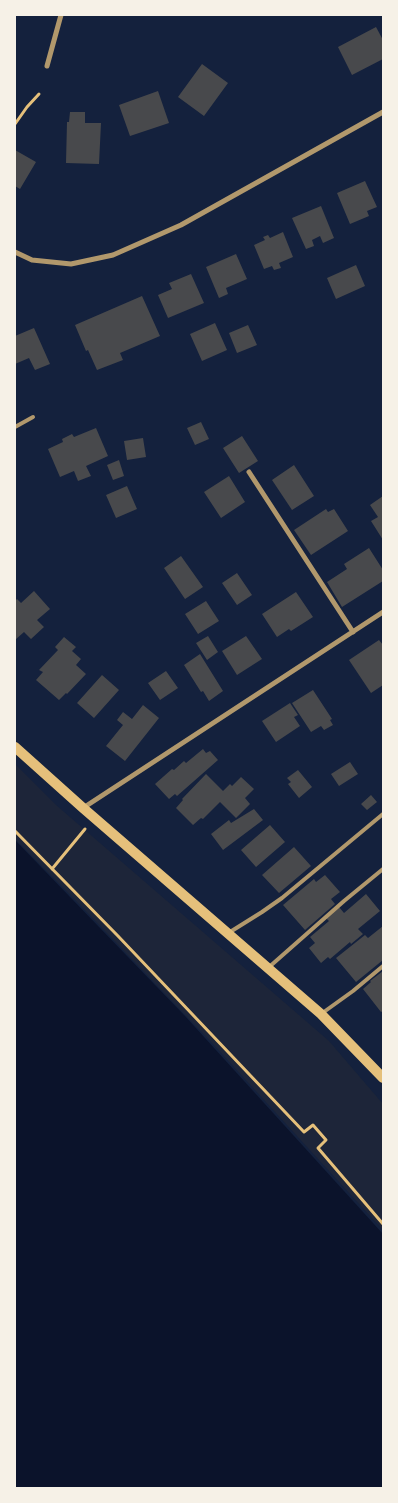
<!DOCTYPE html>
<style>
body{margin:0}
#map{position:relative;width:398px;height:1503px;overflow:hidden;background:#14213d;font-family:Lato,sans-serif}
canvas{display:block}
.frame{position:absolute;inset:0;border:16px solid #f6f1e7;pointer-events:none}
</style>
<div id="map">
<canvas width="398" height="1503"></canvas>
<div class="frame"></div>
</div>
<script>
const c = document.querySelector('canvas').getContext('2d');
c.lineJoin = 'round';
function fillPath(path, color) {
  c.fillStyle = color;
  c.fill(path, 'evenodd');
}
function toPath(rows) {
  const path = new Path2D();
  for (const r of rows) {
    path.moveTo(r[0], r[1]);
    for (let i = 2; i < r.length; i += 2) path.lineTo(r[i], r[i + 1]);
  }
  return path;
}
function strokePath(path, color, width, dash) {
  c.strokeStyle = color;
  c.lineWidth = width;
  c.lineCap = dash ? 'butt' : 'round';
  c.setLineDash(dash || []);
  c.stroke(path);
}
fillPath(toPath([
 [15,764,56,805,329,1041,383,1104,383,1230,212,1043,81,906,15,839]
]), '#1d2539');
fillPath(toPath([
 [15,840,185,1016,383,1234,383,1488,15,1488]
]), '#0b132b');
fillPath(toPath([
 [376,27,383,40,383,59,352,75,338,47],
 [202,64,228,83,204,116,178,97],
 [158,91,169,123,130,136,119,105],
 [70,112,85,112,85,123,101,123,99,164,66,163,67,122,69,122],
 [15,150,36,162,20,189,15,186],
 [365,181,377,207,367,211,369,216,350,224,337,193],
 [321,206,334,238,323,243,320,236,312,240,314,246,306,249,292,218],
 [283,232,293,257,279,263,281,268,274,270,272,266,264,269,254,245,265,240,263,237,268,235,270,238],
 [236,254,247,279,226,288,228,294,219,298,206,267],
 [356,265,365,286,336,299,327,278],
 [191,274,204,303,168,318,158,295,172,289,169,283],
 [142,296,160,336,120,353,123,360,97,370,88,350,86,351,75,325],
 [215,323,227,350,202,361,190,334],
 [248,325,257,345,237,353,229,333],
 [34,328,50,364,35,370,29,358,15,364,15,336],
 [201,422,209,439,195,445,187,428],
 [96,428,108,456,86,466,91,476,78,481,74,471,60,477,48,449,63,442,62,439,72,434,74,437],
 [242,436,258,461,239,473,223,448],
 [143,438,146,457,127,460,124,441],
 [119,460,124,476,113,480,107,465],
 [294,465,314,496,292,510,272,480],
 [229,476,245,502,221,518,204,492],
 [127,486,137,509,116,518,106,495],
 [383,496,383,540,371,521,378,517,370,505],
 [326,509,328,512,334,509,348,531,311,555,294,530],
 [369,548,383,570,383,581,342,607,327,582,347,569,344,564],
 [181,556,203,587,185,599,164,568],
 [237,573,252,595,237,605,222,583],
 [34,591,50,609,37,620,44,627,31,639,24,632,15,640,15,601,17,599,21,603],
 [296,592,313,617,291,631,289,629,277,637,262,614],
 [206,601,219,621,198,634,185,614],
 [208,636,218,652,207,660,196,643],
 [246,636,262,659,237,675,222,651],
 [64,637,76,647,72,651,81,659,76,665,86,674,67,694,66,693,59,700,36,680,43,672,39,670,58,650,55,647],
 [379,640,383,645,383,685,371,693,349,660],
 [200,654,223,691,209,701,203,691,201,692,184,665],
 [166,671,178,688,160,700,148,683],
 [102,675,119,690,94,718,77,703],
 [313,690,332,719,330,720,333,725,324,730,321,726,311,732,292,703],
 [290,703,298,715,294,717,300,726,276,742,262,721],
 [143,705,159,718,125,761,106,746,123,725,117,720,123,712,132,719],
 [203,749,206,753,210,751,218,760,177,796,175,794,169,799,155,784,172,769,174,770,184,761,186,763],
 [350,762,358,774,339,786,331,774],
 [298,770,312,787,299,798,288,784,291,782,287,778],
 [206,774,223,791,230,784,232,786,241,777,254,789,245,798,250,804,236,818,220,802,203,819,201,818,193,825,176,808,183,800,182,799],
 [371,795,377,802,367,810,361,804],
 [254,809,263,820,223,850,211,834,229,820,231,823],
 [270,825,285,842,256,867,241,850],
 [294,847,311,866,279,893,262,875],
 [325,875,340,892,331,899,335,904,305,930,283,905,314,879,316,882],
 [366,894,380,911,358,929,363,934,351,944,350,942,330,959,328,957,321,963,309,948,315,943,310,937,329,921,326,918,339,907,344,913],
 [383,926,383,960,356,982,336,958,365,935,368,938],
 [383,971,383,1011,381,1012,363,989,371,982,370,981]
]), '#48494c');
strokePath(toPath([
 [15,124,27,107,39,94],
 [15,831,118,936,304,1132,313,1125,326,1140,318,1148,383,1224],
 [52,869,85,829]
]), '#e5c07b', 3);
strokePath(toPath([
 [15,427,33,417],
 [230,932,262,912,282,898,383,814],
 [268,968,344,901,383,869],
 [321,1014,353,991,383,966]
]), '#b1986c', 4);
strokePath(toPath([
 [47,66,61,15],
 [15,252,32,260,71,264,113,255,181,225,383,112],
 [249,472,353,632],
 [83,808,383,612]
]), '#b1986c', 5);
strokePath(toPath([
 [15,747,83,808,321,1014,383,1078]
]), '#e5c07b', 10);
</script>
